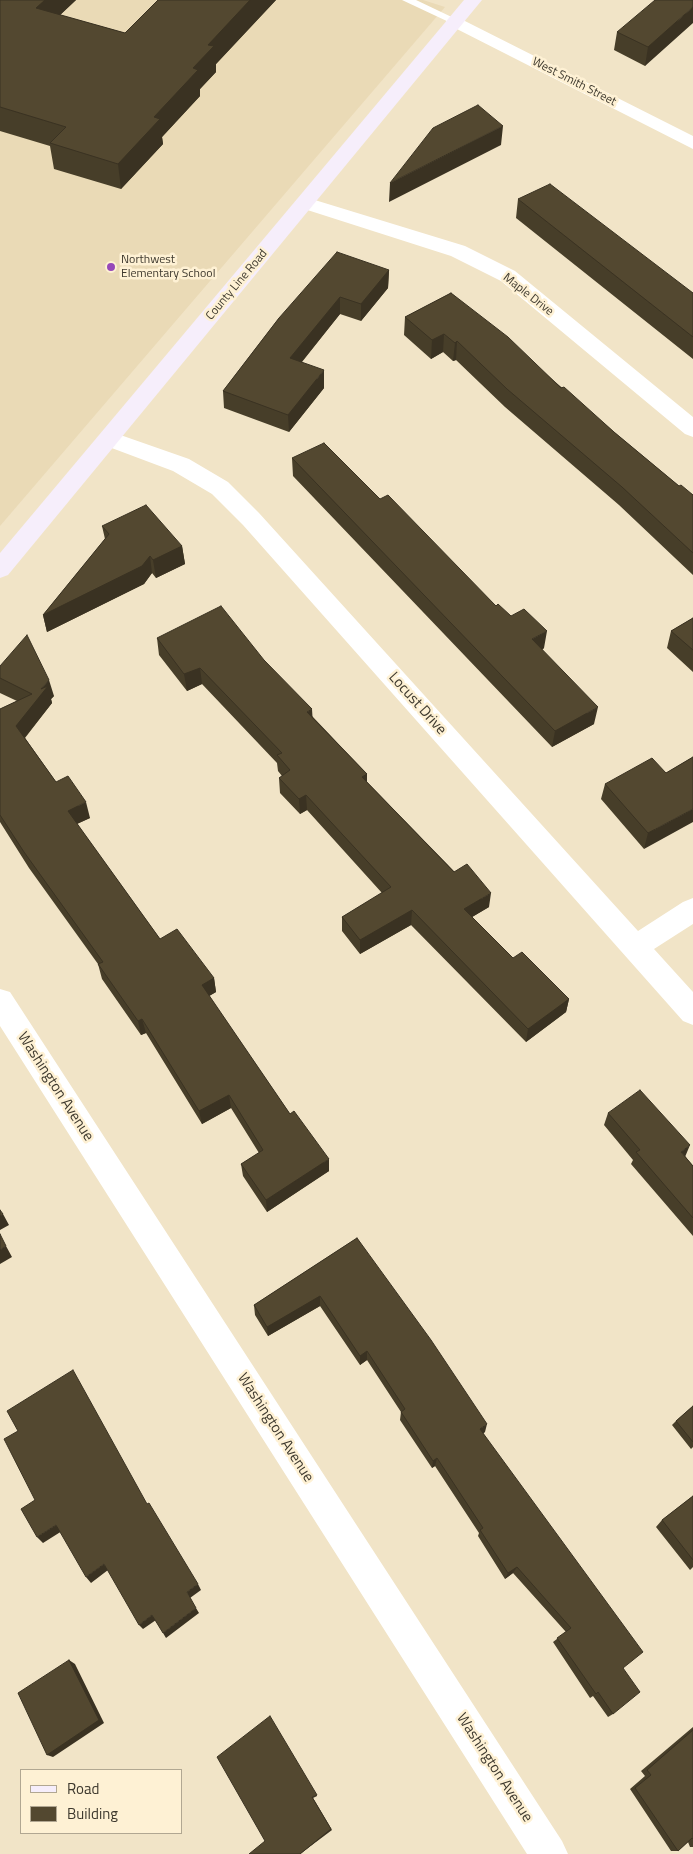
<!DOCTYPE html>
<style>
body{margin:0}
#map{position:relative;width:693px;height:1854px;overflow:hidden;background:#f1e4c7;font-family:"Titillium Web",sans-serif}
canvas{display:block}
.legend{position:absolute;left:20px;top:1769px;width:162px;height:65px;box-sizing:border-box;background:#fef1d4;border:1px solid #b1a792;margin:0;padding:6px 9px;list-style:none;font-size:15px;color:#3e392e}
.legend li{display:flex;align-items:center;gap:10px;height:25px}
.legend b{width:25px;border:1px solid #b1a792}
</style>
<div id="map">
<canvas width="693" height="1854"></canvas>
<ul class="legend">
<li><b style="height:6px;background:#f6eefb"></b>Road</li>
<li><b style="height:14px;background:#534830"></b>Building</li>
</ul>
</div>
<script>
const c = document.querySelector('canvas').getContext('2d');
c.lineJoin = 'round';
function fillPath(path, color) {
  c.fillStyle = color;
  c.fill(path, 'evenodd');
}
function toPath(rows) {
  const path = new Path2D();
  for (const r of rows) {
    path.moveTo(r[0], r[1]);
    for (let i = 2; i < r.length; i += 2) path.lineTo(r[i], r[i + 1]);
  }
  return path;
}
function strokePath(path, color, width, dash) {
  c.strokeStyle = color;
  c.lineWidth = width;
  c.lineCap = dash ? 'butt' : 'round';
  c.setLineDash(dash || []);
  c.stroke(path);
}
function label(font, color, halo, rows, align = 'center') {
  c.font = font + ' "Titillium Web",sans-serif';
  c.lineWidth = 5;
  c.setLineDash([]);
  c.textBaseline = 'middle';
  c.strokeStyle = halo;
  c.fillStyle = color;
  for (const [text, x, y, turn = 0] of rows) {
    c.save();
    c.translate(x, y);
    c.rotate((+turn || 0) * Math.PI / 180);
    c.textAlign = isNaN(turn) ? turn : align;
    if (halo) c.strokeText(text, 0, 0);
    c.fillText(text, 0, 0);
    c.restore();
  }
}
fillPath(toPath([
 [0,0,423,0,445,7,0,526]
]), '#eadab6');
fillPath(toPath([
 [402,0,416,0,460,21,459,23,451,23,402,0]
]), '#fff');
fillPath(toPath([
 [455,16,693,136,693,149,449,25,446,21,449,17,455,16],
 [305,197,465,246,515,271,693,417,693,437,685,434,501,281,451,256,298,207,295,203,298,199,305,197],
 [109,431,189,459,228,482,259,513,638,931,683,902,693,898,693,924,654,949,693,992,693,1025,683,1021,243,525,212,494,173,471,101,444,98,439,101,434,109,431],
 [0,989,10,992,562,1841,568,1854,527,1854,0,1026,0,989]
]), '#fff');
fillPath(toPath([
 [464,0,482,0,8,575,0,578,0,553,464,0]
]), '#f6eefb');
fillPath(toPath([
 [0,0,76,0,60,15,125,33,158,0,276,0,216,64,216,72,200,89,200,96,162,137,163,144,121,189,54,169,50,146,0,131],
 [693,0,645,66,614,50,617,32],
 [518,199,693,293,693,359,516,218],
 [389,270,388,288,361,321,340,314,302,362,324,388,289,432,224,408,223,391,279,318],
 [451,293,614,432,679,486,693,495,693,575,619,505,505,407,456,360,453,361,443,352,431,359,404,335,405,317],
 [292,458,380,499,496,606,544,648,542,650,594,724,552,747,293,476],
 [102,526,182,546,185,564,156,578,152,573,144,584,47,632,43,615,105,539],
 [693,618,693,672,667,648,671,631],
 [157,638,264,660,313,717,367,774,367,782,489,907,472,917,513,958,569,999,566,1012,526,1042,411,925,360,954,342,931,342,917,382,893,307,810,300,814,280,793,279,778,282,776,278,771,277,763,202,684,187,691,159,655],
 [0,666,54,696,51,699,52,703,25,738,56,782,90,818,77,824,160,939,214,978,216,992,209,996,329,1171,267,1212,243,1176,241,1164,259,1153,231,1108,202,1124,146,1033,141,1035,102,979,98,964,29,868,0,822,0,709,17,701,0,693],
 [693,757,644,849,601,799,605,784,666,773],
 [608,1113,685,1156,693,1166,693,1236,631,1164,633,1160,604,1125],
 [357,1238,485,1432,483,1433,623,1668,613,1714,608,1717,593,1696,590,1698,553,1642,566,1632,513,1573,505,1579,478,1536,479,1533,435,1466,432,1468,400,1420,401,1412,367,1360,360,1365,320,1306,268,1336,255,1315,254,1305],
 [693,1406,693,1447,691,1449,672,1425,676,1421],
 [693,1496,693,1567,690,1570,656,1527,662,1520],
 [693,1727,693,1847,690,1847,688,1842,678,1851,671,1851,630,1789,645,1776,641,1771]
]), '#473e29');
fillPath(toPath([
 [45,0,76,0,41,33,36,8],
 [250,0,276,0,216,64,216,72,200,89,200,96,162,137,163,144,121,189,118,164,154,117,193,68,208,45],
 [693,7,693,23,645,66,648,47],
 [503,126,501,145,389,202,390,183],
 [389,270,388,288,361,321,361,304],
 [340,297,340,314,291,375,290,358],
 [444,334,443,352,431,359,432,340],
 [457,341,456,360,453,361,455,343],
 [324,370,324,388,289,432,288,415],
 [182,546,185,564,156,578,153,560],
 [150,556,152,573,144,584,47,632,43,615],
 [547,631,544,648,530,656,532,639],
 [200,668,202,684,187,691,184,674],
 [49,680,54,696,51,699,52,703,21,742,16,726,41,689],
 [598,707,594,724,552,747,555,731],
 [312,709,313,725,307,712],
 [367,774,367,790,362,777],
 [306,795,307,810,300,814,299,799],
 [86,802,90,818,72,826,68,811],
 [693,809,693,822,644,849,648,833],
 [491,893,489,907,462,923,464,909],
 [412,910,411,925,360,954,360,940],
 [214,978,216,992,204,999,202,985],
 [569,999,566,1012,526,1042,528,1029],
 [142,1019,146,1033,141,1035,138,1021],
 [229,1095,231,1108,202,1124,199,1111],
 [690,1145,685,1157,681,1152],
 [329,1159,329,1171,267,1212,266,1200],
 [3,1214,9,1225,0,1230,0,1216],
 [6,1246,12,1257,0,1264,0,1250],
 [320,1296,320,1306,268,1336,267,1327],
 [367,1351,367,1360,360,1365,360,1356],
 [487,1424,485,1432,478,1437,480,1429],
 [437,1458,435,1466,432,1468,433,1461],
 [56,1525,62,1531,43,1543,37,1537],
 [104,1564,108,1570,91,1583,86,1577],
 [517,1567,513,1573,505,1579,508,1573],
 [198,1584,201,1590,190,1598,187,1592],
 [196,1608,199,1613,166,1638,163,1633],
 [152,1615,156,1620,143,1629,139,1625],
 [69,1660,75,1664,104,1723,53,1757,47,1755],
 [317,1795,317,1796,313,1798,332,1830,300,1854,312,1797]
]), '#3a3222');
const building = toPath([
 [0,0,45,0,36,8,125,33,158,0,250,0,208,45,214,46,193,68,198,70,154,117,160,119,118,164,50,143,66,127,0,107,0,0],
 [655,0,693,0,693,7,648,47,617,32,655,0],
 [478,105,503,126,390,183,433,128,478,105],
 [550,184,693,293,693,337,518,199,550,184],
 [337,252,389,270,361,304,340,297,290,358,324,370,288,415,223,391,279,318,337,252],
 [451,293,508,337,561,388,564,387,614,432,679,486,681,485,693,495,693,553,622,487,507,389,457,341,455,343,444,334,432,340,405,317,451,293],
 [324,443,380,499,388,495,496,606,498,604,511,616,524,609,547,631,532,639,598,707,555,731,292,458,324,443],
 [146,505,182,546,153,560,150,556,142,566,43,615,109,534,102,526,146,505],
 [221,606,264,660,312,709,307,712,367,774,362,777,454,872,467,864,491,893,464,909,513,958,522,952,569,999,528,1029,412,910,360,940,342,917,391,887,306,795,299,799,279,778,290,770,277,755,282,753,200,668,184,674,157,638,221,606],
 [693,618,693,650,671,631,693,618],
 [27,635,49,680,41,689,48,686,16,726,56,782,68,776,86,802,68,811,160,939,177,929,214,978,202,985,290,1114,294,1111,329,1159,266,1200,241,1164,263,1150,229,1095,199,1111,142,1019,138,1021,98,964,103,962,24,852,0,815,0,709,32,694,0,678,0,666,27,635],
 [693,757,693,809,648,833,605,784,652,758,666,773,693,757],
 [640,1090,690,1145,681,1152,693,1166,693,1218,636,1152,640,1150,608,1113,640,1090],
 [0,1210,3,1214,0,1216,0,1210],
 [0,1234,6,1246,0,1250,0,1234],
 [357,1238,431,1340,487,1424,480,1429,643,1652,623,1668,640,1692,613,1714,598,1692,596,1694,557,1638,571,1628,517,1567,508,1573,480,1530,483,1528,437,1458,433,1461,401,1412,405,1409,367,1351,360,1356,320,1296,267,1327,254,1305,357,1238],
 [73,1370,147,1504,149,1503,198,1584,187,1592,196,1608,163,1633,152,1615,139,1625,104,1564,86,1577,56,1525,37,1537,21,1509,35,1500,4,1439,18,1431,7,1411,73,1370],
 [693,1406,693,1442,676,1421,693,1406],
 [693,1496,693,1560,662,1520,693,1496],
 [69,1660,99,1720,47,1755,18,1693,69,1660],
 [270,1716,317,1795,312,1797,331,1829,300,1854,249,1854,265,1841,217,1757,270,1716],
 [693,1730,693,1839,692,1838,678,1851,635,1788,651,1775,647,1770,693,1730]
]);
fillPath(building, '#534830');
strokePath(building, '#3a3222', 1);
for (const [x, y, r, color] of [
 [111,267,5,"#9648b9"]
]) {
  const dot = new Path2D();
  dot.arc(x, y, r, 0, 2 * Math.PI);
  c.fillStyle = color;
  c.fill(dot);
  strokePath(dot, '#fef1d4', 2);
}
label('12px', '#3e392e', '#fef1d4', [
 ["West Smith Street",574,82,27],
 ["County Line Road",237,285,-50],
 ["Maple Drive",528,295,38]
]);
label('12px', '#3e392e', '#fef1d4', [
 ["Northwest",121,260],
 ["Elementary School",121,274]
], 'left');
label('15px', '#3e392e', '#fef1d4', [
 ["Locust Drive",417,704,48],
 ["Washington Avenue",55,1087,57],
 ["Washington Avenue",275,1428,57],
 ["Washington Avenue",494,1768,57]
]);
</script>
